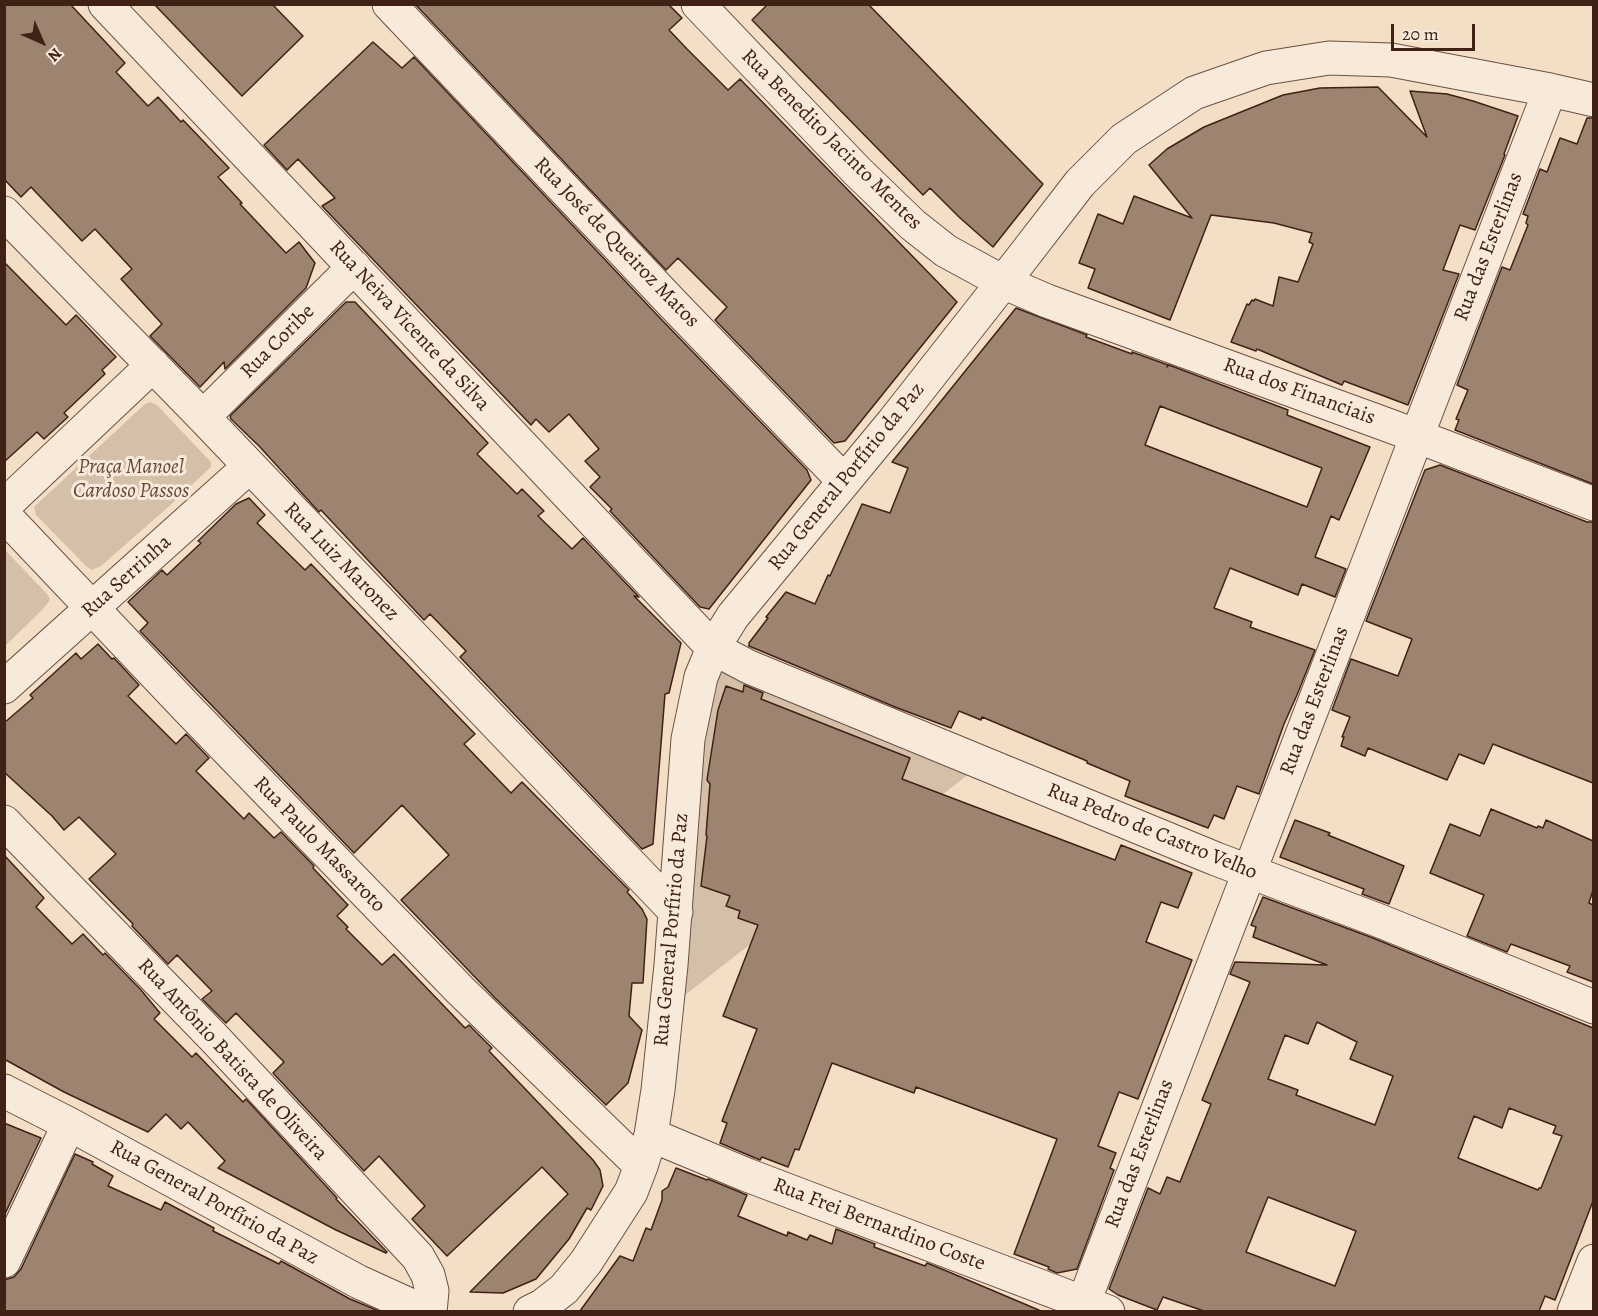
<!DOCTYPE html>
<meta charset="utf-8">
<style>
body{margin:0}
#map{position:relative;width:1598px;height:1316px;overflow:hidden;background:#f2dfc6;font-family:Alegreya,serif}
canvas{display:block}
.frame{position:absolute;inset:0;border:6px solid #402115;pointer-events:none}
.north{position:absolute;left:12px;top:12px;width:60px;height:60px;-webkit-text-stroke:4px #f7eada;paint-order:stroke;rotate:135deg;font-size:16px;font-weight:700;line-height:24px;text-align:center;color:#402115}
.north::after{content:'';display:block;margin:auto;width:21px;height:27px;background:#402115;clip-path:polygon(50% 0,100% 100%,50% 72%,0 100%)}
.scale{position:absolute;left:1391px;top:24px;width:84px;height:27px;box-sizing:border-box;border:3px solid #402115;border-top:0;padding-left:8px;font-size:18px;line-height:21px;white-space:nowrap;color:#402115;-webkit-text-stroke:4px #f7eada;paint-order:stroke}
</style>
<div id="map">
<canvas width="1598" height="1316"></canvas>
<div class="frame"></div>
<div class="north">N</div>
<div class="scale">20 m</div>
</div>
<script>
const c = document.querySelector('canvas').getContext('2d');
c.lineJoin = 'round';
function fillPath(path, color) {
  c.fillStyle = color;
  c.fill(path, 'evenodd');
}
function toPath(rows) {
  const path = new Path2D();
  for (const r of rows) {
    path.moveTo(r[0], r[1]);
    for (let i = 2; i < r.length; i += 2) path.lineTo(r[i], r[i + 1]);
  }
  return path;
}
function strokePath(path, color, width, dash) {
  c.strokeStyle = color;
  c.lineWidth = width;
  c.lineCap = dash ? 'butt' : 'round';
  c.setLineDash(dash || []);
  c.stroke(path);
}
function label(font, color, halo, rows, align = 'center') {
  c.font = font + ' Alegreya,serif';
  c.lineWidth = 6;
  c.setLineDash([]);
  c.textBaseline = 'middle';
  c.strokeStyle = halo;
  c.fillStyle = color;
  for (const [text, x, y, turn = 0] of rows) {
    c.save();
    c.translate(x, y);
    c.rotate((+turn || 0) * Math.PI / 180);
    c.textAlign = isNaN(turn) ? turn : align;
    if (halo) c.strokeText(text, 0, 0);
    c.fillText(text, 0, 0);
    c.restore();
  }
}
fillPath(toPath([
 [150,402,157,405,170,419,211,462,211,467,167,508,101,566,92,570,87,567,36,515,34,507,145,404],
 [5,550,48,595,50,600,43,609,5,646],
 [713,648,983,763,667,1009]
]), '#d4bfa8');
const building = toPath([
 [4,4,70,4,125,63,116,72,148,106,158,97,181,122,183,120,229,168,218,177,242,203,240,204,286,253,299,242,315,263,306,288,225,369,224,362,200,387,150,336,162,324,121,279,132,269,95,229,82,241,31,187,21,197,4,179,4,4],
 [154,4,272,4,303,36,242,96,154,4],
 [415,4,668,4,682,18,669,30,687,49,728,90,740,79,957,302,845,441,834,443,715,320,727,307,678,258,666,270,415,4],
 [768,4,868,4,1036,177,1043,184,993,247,959,217,930,188,923,195,752,20,768,4],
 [373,42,402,68,414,57,659,317,807,470,811,480,709,609,700,607,610,511,612,509,590,487,600,477,585,461,599,449,569,414,549,432,536,419,531,425,322,206,335,198,298,159,287,170,264,145,373,42],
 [1378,87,1427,137,1410,91,1447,94,1473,101,1518,116,1504,154,1505,155,1475,230,1460,225,1443,270,1459,274,1408,405,1344,381,1342,385,1257,349,1256,351,1231,342,1247,304,1249,305,1252,300,1254,301,1255,299,1273,306,1279,277,1298,282,1313,244,1309,242,1312,233,1274,223,1211,215,1170,320,1088,288,1095,269,1079,263,1098,214,1123,224,1134,196,1192,218,1149,165,1167,149,1204,127,1283,95,1320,88,1378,87],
 [1587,118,1593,118,1593,484,1455,430,1459,420,1456,419,1468,390,1457,385,1502,267,1510,270,1528,225,1526,223,1528,216,1523,214,1540,169,1547,172,1560,138,1577,144,1587,118],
 [4,262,66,325,76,315,116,357,102,370,105,374,64,413,68,417,44,439,37,432,4,462,4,262],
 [346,302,355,302,488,443,477,454,517,494,522,489,544,511,538,516,572,549,583,538,639,597,634,596,681,643,669,693,665,694,653,844,642,849,460,657,466,651,430,614,424,620,321,510,319,512,260,447,231,419,230,416,346,302],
 [1016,308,1087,335,1086,337,1132,354,1132,352,1168,365,1167,367,1169,365,1288,410,1287,415,1370,447,1339,520,1331,516,1315,557,1346,569,1335,597,1302,584,1298,595,1230,568,1214,608,1252,622,1250,627,1315,650,1297,695,1284,724,1259,794,1237,786,1224,819,1214,815,1208,828,1125,796,1130,781,1087,763,1087,761,982,717,981,720,959,711,951,728,895,707,749,646,749,643,768,618,766,617,786,592,815,604,828,575,830,576,862,504,890,513,908,468,892,462,1016,308],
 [1160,406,1322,468,1307,507,1145,445,1160,406],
 [1440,465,1587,522,1593,522,1593,783,1493,744,1484,764,1459,754,1447,780,1368,748,1365,756,1341,746,1344,737,1342,737,1350,717,1332,710,1351,659,1398,676,1412,639,1366,621,1425,470,1440,465],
 [249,498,265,515,257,523,305,570,311,564,475,734,464,744,511,793,522,782,629,890,627,892,642,909,647,919,643,983,632,983,629,1016,642,1030,628,1083,606,1105,495,998,401,900,449,855,402,805,354,853,140,631,148,623,128,602,162,570,167,575,201,543,198,541,236,504,249,498],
 [98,644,112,659,114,658,139,685,128,696,176,744,186,734,209,758,196,771,244,819,249,813,274,838,281,832,314,866,313,868,348,905,337,916,348,927,346,929,382,965,394,954,465,1028,469,1025,492,1048,489,1051,593,1160,600,1170,603,1186,591,1210,587,1208,569,1239,536,1279,503,1293,470,1292,568,1194,542,1167,447,1256,412,1219,425,1206,379,1156,364,1171,273,1073,284,1062,236,1013,226,1023,202,999,212,991,177,955,168,964,132,926,133,924,89,879,116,854,79,817,64,830,52,816,4,772,4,723,33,698,30,695,76,653,81,659,98,644],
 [744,685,763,693,761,699,910,758,902,779,1115,860,1121,845,1192,873,1178,908,1161,902,1146,942,1192,960,1138,1099,1119,1092,1098,1146,1116,1153,1110,1168,1114,1170,1077,1269,1057,1273,1048,1269,1049,1267,1014,1254,1057,1139,916,1087,914,1093,832,1063,799,1150,795,1149,788,1167,762,1157,760,1160,720,1143,727,1123,722,1121,757,1029,723,1016,758,925,738,918,740,911,726,906,730,896,701,886,707,836,706,835,710,784,707,780,718,710,726,686,743,692,744,685],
 [1491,809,1537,828,1538,826,1543,828,1546,820,1593,841,1593,890,1589,903,1593,905,1593,982,1567,972,1570,966,1511,944,1507,952,1467,936,1484,895,1430,873,1450,824,1480,836,1491,809],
 [1295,820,1330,833,1328,835,1404,866,1389,904,1362,894,1364,889,1280,857,1295,820],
 [4,855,44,898,36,907,72,944,83,934,103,955,105,953,141,990,160,1013,154,1019,192,1057,196,1053,243,1102,246,1099,337,1198,336,1199,387,1252,386,1253,336,1230,218,1168,225,1161,188,1122,181,1129,166,1114,148,1132,64,1092,4,1059,4,855],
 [1263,897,1373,938,1593,1028,1593,1201,1555,1300,1545,1296,1539,1311,1204,1311,1163,1297,1157,1310,1118,1295,1109,1289,1148,1188,1160,1194,1167,1177,1180,1182,1211,1104,1202,1100,1250,982,1230,974,1235,962,1327,965,1253,937,1256,927,1251,925,1263,897],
 [1317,1022,1357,1042,1350,1059,1393,1076,1375,1125,1296,1095,1298,1090,1268,1079,1285,1035,1308,1044,1317,1022],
 [1509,1108,1556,1126,1553,1133,1562,1136,1541,1188,1539,1188,1538,1190,1458,1158,1474,1116,1502,1128,1509,1108],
 [1268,1197,1356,1231,1335,1286,1246,1252,1268,1197],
 [4,1123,41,1138,4,1216,4,1123],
 [75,1154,93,1162,92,1164,113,1176,108,1186,161,1210,165,1202,214,1228,213,1231,279,1264,281,1261,350,1299,379,1311,4,1311,4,1280,14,1277,21,1269,75,1154],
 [676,1168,707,1180,708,1179,747,1195,738,1216,787,1236,788,1232,807,1240,810,1235,832,1244,836,1229,875,1244,874,1247,925,1266,927,1263,949,1272,1041,1311,580,1311,620,1256,633,1261,646,1228,651,1230,662,1200,662,1191,668,1187,676,1168]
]);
fillPath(building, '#9d8471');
strokePath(building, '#402115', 1.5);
const minor = toPath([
 [105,4,713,648,749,667,1216,859,1380,921,1594,1007],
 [389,4,673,304,844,481],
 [698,4,857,171,913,225,946,251,1003,282,1047,301,1393,427,1594,504],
 [4,213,203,417,676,912],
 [203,417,354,267],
 [4,506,153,365],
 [4,515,187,708,460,990,641,1166],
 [4,687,250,466],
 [4,822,216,1040,418,1257,428,1275,432,1291,430,1312],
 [4,1091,69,1124,359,1282,425,1312],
 [651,1135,747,1175,1108,1312],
 [4,1261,69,1124],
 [530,1312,542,1306,564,1289,586,1262,631,1192,641,1166,651,1135,658,1090,671,965,688,739,701,677,713,648,733,616,894,421,1019,262,1080,183,1124,139,1194,93,1266,68,1329,58,1391,60,1550,90,1594,100],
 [1080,1312,1550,90],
 [1574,1312,1594,1261]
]);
strokePath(minor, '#6c5041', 35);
strokePath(minor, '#f7eada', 33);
label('21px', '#402115', '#f7eada', [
 ["Rua Benedito Jacinto Mentes",831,140,45],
 ["Rua José de Queiroz Matos",616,243,46],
 ["Rua das Esterlinas",1489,247,-69],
 ["Rua Neiva Vicente da Silva",409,326,47],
 ["Rua Coribe",278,342,-45],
 ["Rua dos Financiais",1299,392,20],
 ["Rua General Porfírio da Paz",847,477,-51],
 ["Rua Luiz Maronez",341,562,46],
 ["Rua Serrinha",127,577,-42],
 ["Rua das Esterlinas",1315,701,-69],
 ["Rua Pedro de Castro Velho",1152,832,22],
 ["Rua Paulo Massaroto",319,845,46],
 ["Rua General Porfírio da Paz",672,930,-85],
 ["Rua Antônio Batista de Oliveira",232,1060,47],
 ["Rua das Esterlinas",1140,1154,-69],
 ["Rua General Porfírio da Paz",214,1203,29],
 ["Rua Frei Bernardino Coste",879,1225,21]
]);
label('italic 21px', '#65483a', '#f7eada', [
 ["Praça Manoel",131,468],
 ["Cardoso Passos",131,492]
]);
</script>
